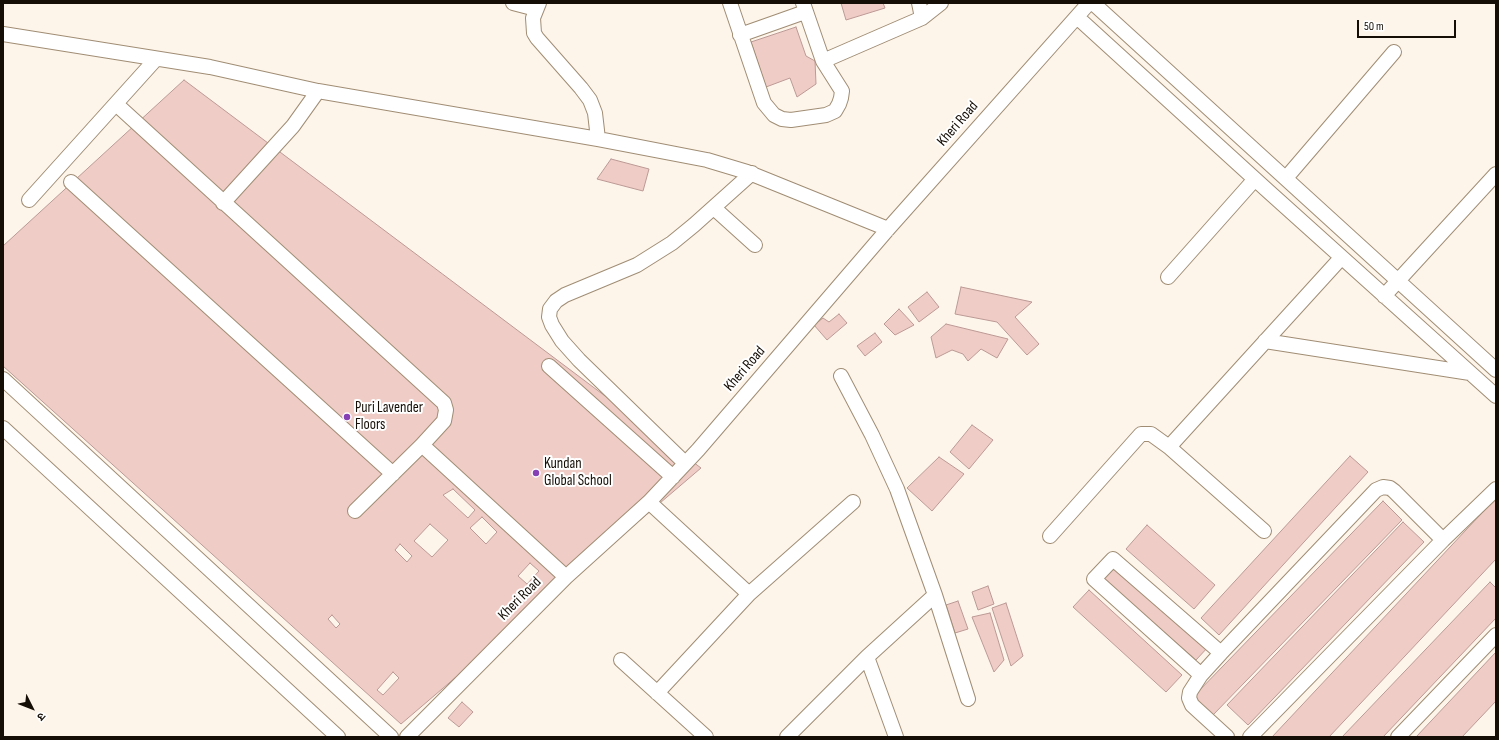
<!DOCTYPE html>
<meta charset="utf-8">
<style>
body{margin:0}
#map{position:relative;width:1499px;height:740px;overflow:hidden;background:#fef5ea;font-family:"Sofia Sans Condensed","Noto Sans Devanagari",sans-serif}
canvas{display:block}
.frame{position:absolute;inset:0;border:4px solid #150e06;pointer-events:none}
.north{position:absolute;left:12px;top:688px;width:40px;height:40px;-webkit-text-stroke:3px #fff;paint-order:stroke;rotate:132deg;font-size:11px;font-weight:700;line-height:16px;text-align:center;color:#150e06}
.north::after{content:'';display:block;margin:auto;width:14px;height:18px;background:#150e06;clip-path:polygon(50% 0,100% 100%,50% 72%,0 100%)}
.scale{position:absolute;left:1357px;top:20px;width:99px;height:18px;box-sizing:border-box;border:2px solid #150e06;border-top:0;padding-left:5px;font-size:12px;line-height:14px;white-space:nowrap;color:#150e06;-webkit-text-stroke:3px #fff;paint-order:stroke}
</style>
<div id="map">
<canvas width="1499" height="740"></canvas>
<div class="frame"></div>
<div class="north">उ</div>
<div class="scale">50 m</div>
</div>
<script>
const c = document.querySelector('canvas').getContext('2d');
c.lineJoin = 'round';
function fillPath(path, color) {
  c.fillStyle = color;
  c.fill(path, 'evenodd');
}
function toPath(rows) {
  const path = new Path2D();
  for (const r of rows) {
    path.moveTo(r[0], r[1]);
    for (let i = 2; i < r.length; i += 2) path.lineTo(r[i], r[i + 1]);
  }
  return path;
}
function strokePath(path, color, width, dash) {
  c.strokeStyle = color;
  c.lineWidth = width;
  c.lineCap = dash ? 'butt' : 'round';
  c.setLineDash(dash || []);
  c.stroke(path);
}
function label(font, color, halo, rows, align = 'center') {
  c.font = font + ' "Sofia Sans Condensed",sans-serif';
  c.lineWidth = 4;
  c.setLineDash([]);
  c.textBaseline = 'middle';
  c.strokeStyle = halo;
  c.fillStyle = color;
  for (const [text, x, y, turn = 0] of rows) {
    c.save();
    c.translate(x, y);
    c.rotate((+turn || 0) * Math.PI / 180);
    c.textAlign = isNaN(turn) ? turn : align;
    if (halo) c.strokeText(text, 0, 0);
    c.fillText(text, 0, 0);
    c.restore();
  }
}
const building = toPath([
 [841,3,883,3,885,8,846,20,841,3],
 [796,27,806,56,815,61,816,84,797,97,790,78,766,87,751,42,796,27],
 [184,80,701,468,401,724,3,366,3,246,184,80],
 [611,159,649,169,643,191,597,179,611,159],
 [961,287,1032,302,1015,317,1039,344,1027,355,997,322,955,314,961,287],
 [927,292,939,307,919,322,908,307,927,292],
 [899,309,914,325,895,335,884,324,899,309],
 [839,314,847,323,827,340,814,325,823,318,829,322,839,314],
 [946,324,1008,339,997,358,981,349,968,361,963,354,952,350,936,358,931,337,946,324],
 [875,333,882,342,865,356,857,346,875,333],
 [972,425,993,440,969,469,950,452,972,425],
 [1350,456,1368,472,1219,635,1201,618,1350,456],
 [939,457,964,474,932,511,907,488,939,457],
 [453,489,475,510,468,518,443,495,453,489],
 [1496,498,1496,559,1329,737,1272,737,1496,498],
 [1383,501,1402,520,1213,715,1193,697,1383,501],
 [482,517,497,532,486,544,470,528,482,517],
 [1403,522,1424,542,1248,725,1227,705,1403,522],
 [430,524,448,540,432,557,414,541,430,524],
 [1147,525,1215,585,1194,609,1126,549,1147,525],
 [400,544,412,556,407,562,395,550,400,544],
 [1114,562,1209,646,1196,660,1101,577,1114,562],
 [530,563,539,571,527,584,518,576,530,563],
 [1490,582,1496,588,1496,618,1383,737,1342,737,1490,582],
 [988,586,994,604,978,610,972,592,988,586],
 [1089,590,1182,675,1166,692,1073,607,1089,590],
 [958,601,968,629,955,633,946,605,958,601],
 [1006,603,1023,656,1011,666,992,608,1006,603],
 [990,613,1004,660,994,672,972,617,990,613],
 [332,615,340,624,336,628,328,619,332,615],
 [1496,652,1496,701,1462,737,1416,737,1496,652],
 [393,672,399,678,383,695,377,690,393,672],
 [462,702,473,712,459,727,448,718,462,702]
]);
fillPath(building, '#f0ccc6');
strokePath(building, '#bc9995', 1);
const minor = toPath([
 [513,3,536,9],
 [539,3,533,18,534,33,537,38,581,88,590,100,595,113,598,139],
 [730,3,764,103,774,115,782,119,791,120,826,115,835,111,839,104,841,98,842,91,823,61,803,3],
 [919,3,922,18],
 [1093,3,1496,370],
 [1077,17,1268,191,1496,396],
 [3,34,210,67,318,91,598,139,707,160,747,172,888,229],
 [740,35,805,12],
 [823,61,922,18,941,3],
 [116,104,444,403,446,410,444,421,422,445,355,511],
 [1286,178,1394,52],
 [71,182,393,474],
 [29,200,156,59],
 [223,203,293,126,318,91],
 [714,208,755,245],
 [1168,277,1255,179],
 [1384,296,1496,174],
 [1265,341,1470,373],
 [549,366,673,477],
 [841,376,872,435,897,489,935,595,968,699],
 [3,379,391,737],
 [3,428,338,737],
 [422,445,566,577],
 [685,463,579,360,562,341,552,325,549,317,550,309,556,301,565,295,637,265,672,243,694,225,752,173],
 [649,502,749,594],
 [1264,531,1169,447,1341,258],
 [1050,536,1141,434,1151,434,1169,447],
 [867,657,896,737],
 [621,660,706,737],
 [1201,675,1094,579,1113,559,1221,653],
 [657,693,749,594,853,502],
 [407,737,566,577,649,502,698,450,888,229,1089,3],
 [787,737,867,657,935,595],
 [1227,737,1192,705,1189,698,1190,692,1201,675,1221,653,1376,490,1383,487,1390,488,1394,491,1443,540],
 [1250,737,1443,540,1496,489],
 [1398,737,1496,635]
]);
strokePath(minor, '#a08d74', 16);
strokePath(minor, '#fff', 14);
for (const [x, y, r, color] of [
 [347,417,4,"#8440b4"],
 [536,473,4,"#8440b4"]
]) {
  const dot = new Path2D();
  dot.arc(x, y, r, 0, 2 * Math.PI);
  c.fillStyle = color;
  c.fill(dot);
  strokePath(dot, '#fff', 1.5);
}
label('15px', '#150e06', '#fff', [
 ["Kheri Road",958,124,-49],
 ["Kheri Road",745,369,-49],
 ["Kheri Road",520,599,-45]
]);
label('15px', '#150e06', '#fff', [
 ["Puri Lavender",355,408],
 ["Floors",355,425],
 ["Kundan",544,464],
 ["Global School",544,481]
], 'left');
</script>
